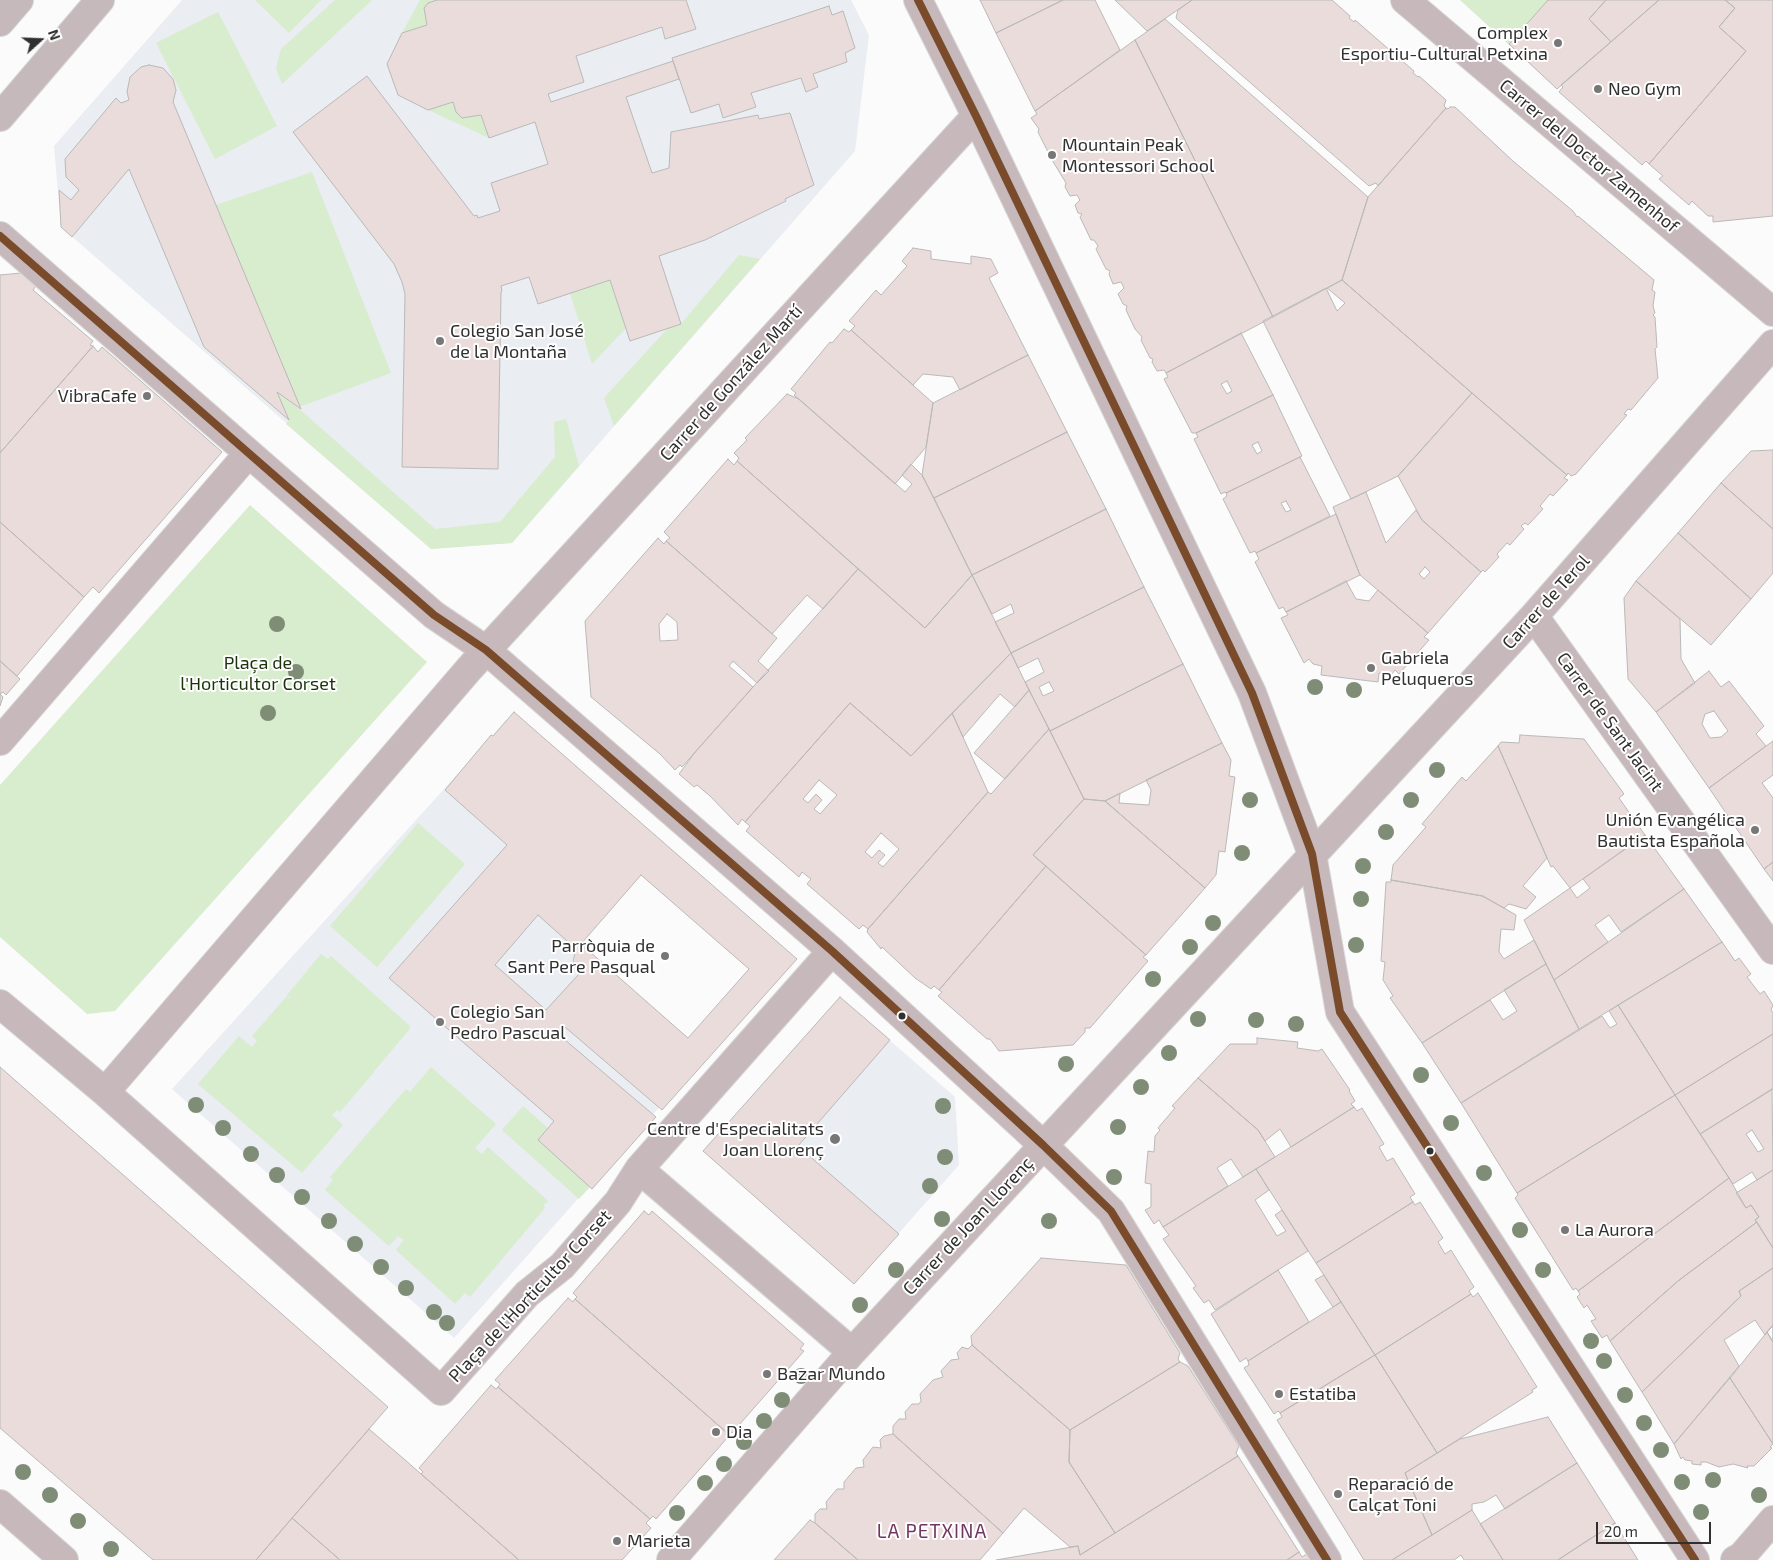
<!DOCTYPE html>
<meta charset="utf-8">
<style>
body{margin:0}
#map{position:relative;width:1773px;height:1560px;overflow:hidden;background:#fbfbfc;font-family:"Exo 2",sans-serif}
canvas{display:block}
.north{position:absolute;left:15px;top:15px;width:50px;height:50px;-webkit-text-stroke:4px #fff;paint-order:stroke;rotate:70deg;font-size:14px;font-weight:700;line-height:20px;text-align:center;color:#303031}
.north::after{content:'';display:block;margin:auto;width:18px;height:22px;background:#303031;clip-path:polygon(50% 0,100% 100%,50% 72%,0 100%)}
.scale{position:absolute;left:1596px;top:1522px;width:115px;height:22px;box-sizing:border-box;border:2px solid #303031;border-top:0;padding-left:6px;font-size:15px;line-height:18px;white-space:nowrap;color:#303031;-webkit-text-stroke:4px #fff;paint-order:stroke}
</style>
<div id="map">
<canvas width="1773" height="1560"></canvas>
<div class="north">N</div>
<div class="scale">20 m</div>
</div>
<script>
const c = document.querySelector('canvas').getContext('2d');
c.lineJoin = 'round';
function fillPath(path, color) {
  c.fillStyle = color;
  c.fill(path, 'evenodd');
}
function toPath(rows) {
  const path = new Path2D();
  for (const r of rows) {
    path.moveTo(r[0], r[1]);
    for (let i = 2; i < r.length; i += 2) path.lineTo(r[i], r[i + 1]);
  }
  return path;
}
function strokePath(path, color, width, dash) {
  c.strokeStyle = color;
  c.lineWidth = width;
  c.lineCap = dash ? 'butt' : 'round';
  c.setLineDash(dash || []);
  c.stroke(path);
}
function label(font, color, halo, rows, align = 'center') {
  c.font = font + ' "Exo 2",sans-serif';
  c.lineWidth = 4;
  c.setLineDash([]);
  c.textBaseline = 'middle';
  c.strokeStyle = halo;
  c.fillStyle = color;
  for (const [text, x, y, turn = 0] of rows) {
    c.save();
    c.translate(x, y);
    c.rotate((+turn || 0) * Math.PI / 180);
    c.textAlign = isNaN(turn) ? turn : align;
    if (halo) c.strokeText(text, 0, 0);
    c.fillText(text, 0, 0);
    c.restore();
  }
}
fillPath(toPath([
 [182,0,851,0,869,35,855,151,512,543,431,549,61,227,54,146],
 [513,713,576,949,572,961,576,971,697,1065,454,1338,172,1089],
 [840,997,955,1097,959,1165,854,1284,703,1151]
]), '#eaedf2');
fillPath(toPath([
 [255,0,321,0,289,33],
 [335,0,372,0,282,84,276,69,281,49],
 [420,0,437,0,428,3,424,8,427,25,402,33],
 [1460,0,1606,0,1611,42,1557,89],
 [218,12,277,126,215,159,156,43],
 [453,102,456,112,462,118,481,115,489,138,428,110],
 [312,172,391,373,299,407,216,205],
 [739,255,760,259,614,426,604,398,668,328,681,324],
 [610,280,626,328,592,364,570,293],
 [279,391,435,529,500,522,555,457,554,422,566,419,579,466,512,543,431,549,286,424,289,420,277,392],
 [250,505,427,662,115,1011,87,1014,0,937,0,785],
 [418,823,465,864,377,967,330,926],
 [321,954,328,959,331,956,410,1026,409,1030,375,1070,373,1069,375,1071,340,1112,337,1110,332,1115,343,1125,302,1173,198,1084,239,1036,252,1047,257,1041,252,1036,287,996,293,1000,287,995],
 [431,1067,496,1124,475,1148,482,1154,488,1147,548,1201,543,1206,545,1208,470,1297,465,1293,455,1304,396,1250,404,1240,398,1236,389,1246,325,1190,333,1180,330,1177,406,1089,410,1092],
 [523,1106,601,1175,579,1199,502,1130]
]), '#d8ecce');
const building = toPath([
 [437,0,686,0,696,29,665,39,662,27,576,56,584,82,548,94,551,102,673,61,679,79,626,97,652,173,669,168,671,132,758,115,759,119,790,113,814,185,785,199,786,201,705,240,659,256,681,324,630,341,610,280,538,304,529,277,501,286,502,291,501,292,498,469,402,467,405,294,402,282,394,264,293,132,367,76,474,216,477,215,478,218,500,211,491,183,548,164,535,122,489,138,481,115,462,118,456,112,453,102,428,110,398,95,387,64,402,33,427,25,424,8,428,3,437,0],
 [980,0,1063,0,996,33,980,0],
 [1063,0,1095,0,1120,50,1035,111,996,33,1063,0],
 [1115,0,1192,0,1147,31,1115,0],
 [1192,0,1332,0,1350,16,1349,18,1354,22,1355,20,1414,71,1413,73,1418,77,1419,76,1446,100,1444,106,1446,108,1378,186,1376,183,1369,186,1176,18,1178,10,1192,0],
 [1548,0,1606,0,1589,19,1611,42,1557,89,1509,44,1548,0],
 [1606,0,1659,0,1611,42,1589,19,1606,0],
 [1659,0,1725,0,1735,8,1719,27,1746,51,1649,164,1646,161,1642,165,1559,92,1563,87,1561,85,1659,0],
 [1725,0,1773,0,1773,216,1713,222,1713,216,1708,216,1692,201,1689,205,1659,179,1663,176,1649,164,1746,51,1719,27,1735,8,1725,0],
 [829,6,832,15,843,11,855,48,845,53,847,62,813,74,818,87,806,92,801,78,751,93,756,107,723,118,719,104,691,113,672,58,829,6],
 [1165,19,1368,197,1342,280,1273,317,1135,40,1165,19],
 [1135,40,1273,317,1166,373,1164,370,1157,371,1152,362,1153,359,1150,358,1141,340,1142,337,1135,329,1126,310,1127,306,1123,304,1118,294,1124,288,1121,282,1113,284,1109,274,1110,271,1106,269,1096,249,1098,246,1094,240,1091,240,1080,217,1082,214,1078,213,1075,205,1080,200,1077,195,1070,196,1065,187,1066,183,1052,160,1054,157,1047,150,1038,132,1039,129,1031,118,1037,114,1035,111,1135,40],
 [149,65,163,68,173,79,176,90,173,102,301,409,277,392,289,420,204,347,129,169,72,237,61,227,59,190,71,200,79,190,66,177,65,159,116,98,121,103,129,100,127,92,130,77,141,67,149,65],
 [1450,107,1455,107,1514,162,1573,211,1577,217,1578,216,1654,280,1652,290,1655,292,1653,306,1655,313,1653,315,1655,317,1657,347,1655,349,1658,378,1631,410,1628,409,1624,414,1627,415,1576,474,1571,476,1568,473,1567,475,1550,461,1342,280,1368,197,1446,108,1448,109,1450,107],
 [913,248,931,251,931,259,971,264,971,256,991,259,998,273,989,278,1028,355,960,390,953,377,923,374,913,385,851,330,855,326,849,321,876,290,881,295,907,266,902,261,913,248],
 [21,273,36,286,33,290,93,341,90,345,93,346,0,453,0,275,21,273],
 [1342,280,1472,393,1398,476,1351,499,1263,321,1326,288,1337,311,1345,303,1327,288,1342,280],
 [844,329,849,332,851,330,933,403,926,447,895,484,794,395,796,393,791,389,830,342,832,343,844,329],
 [1241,333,1273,395,1196,433,1192,433,1164,379,1168,377,1166,373,1241,333],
 [1227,381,1232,391,1227,394,1221,384,1227,381],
 [93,346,98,352,102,347,222,452,99,593,93,587,84,597,0,522,0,453,93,346],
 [1028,355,1067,432,934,498,922,475,933,403,1028,355],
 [1472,393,1567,475,1564,478,1568,480,1553,496,1550,494,1540,506,1543,509,1528,525,1525,523,1521,526,1524,529,1510,545,1507,543,1497,554,1499,557,1485,572,1483,570,1481,572,1422,520,1398,476,1472,393],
 [787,394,799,399,905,492,912,484,902,475,911,464,922,475,972,575,925,628,737,461,739,458,734,453,747,440,745,438,787,394],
 [1273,395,1302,456,1226,493,1225,492,1221,494,1194,439,1198,437,1196,433,1273,395],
 [1258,442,1262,451,1257,454,1252,445,1258,442],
 [1067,432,1106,509,972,575,934,498,1067,432],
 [1773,450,1773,529,1721,483,1751,451,1773,450],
 [1300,457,1330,516,1256,553,1255,551,1250,553,1223,499,1227,496,1226,493,1300,457],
 [1286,501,1291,510,1286,512,1281,503,1286,501],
 [728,459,734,465,737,461,858,569,823,609,807,595,772,634,666,541,670,538,664,532,728,459],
 [1721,483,1773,529,1773,573,1751,599,1678,533,1721,483],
 [1366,492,1386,543,1416,510,1422,520,1481,572,1428,633,1360,575,1333,507,1366,492],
 [1425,567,1430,572,1424,579,1419,574,1425,567],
 [1106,509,1144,587,1011,653,995,622,1014,613,1011,604,992,614,972,575,1106,509],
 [1336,514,1360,575,1286,612,1283,607,1279,609,1255,562,1259,559,1256,553,1336,514],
 [0,522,84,597,17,676,0,661,0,522],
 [1678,533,1751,599,1711,645,1636,581,1678,533],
 [658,538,664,544,666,541,777,638,758,661,769,671,757,683,733,661,729,666,753,687,682,767,680,765,675,770,660,754,591,697,585,621,658,538],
 [667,614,677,622,678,640,660,641,659,624,667,614],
 [858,569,925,628,972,575,1011,653,911,756,850,703,745,822,742,819,738,825,710,796,697,785,694,787,679,774,696,751,858,569],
 [1346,581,1356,599,1369,601,1378,590,1428,633,1424,637,1429,640,1399,674,1395,670,1392,674,1379,673,1378,682,1321,675,1322,666,1313,664,1309,659,1304,663,1281,618,1288,615,1286,612,1346,581],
 [1636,581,1680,619,1681,659,1695,683,1656,712,1628,679,1624,598,1636,581],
 [1144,587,1183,664,1050,731,1025,682,1044,672,1038,658,1018,668,1011,653,1144,587],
 [1049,682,1054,691,1043,696,1039,687,1049,682],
 [1011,653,1029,690,1015,707,1000,694,963,737,952,713,1011,653],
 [0,661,20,679,6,695,3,692,0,694,3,697,0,706,0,661],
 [1183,664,1222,743,1105,801,1084,799,1050,731,1183,664],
 [1709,671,1721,687,1729,681,1764,726,1756,734,1766,746,1709,788,1656,712,1709,671],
 [1714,711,1728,731,1721,737,1710,738,1702,724,1705,714,1714,711],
 [1029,690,1049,729,1005,779,974,753,1029,690],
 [850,703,911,756,952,713,988,792,868,929,863,925,859,929,807,884,811,879,802,872,799,877,746,831,750,826,745,822,850,703],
 [819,780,837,795,820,814,814,809,822,800,816,794,808,803,803,799,819,780],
 [881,833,899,849,883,867,878,863,885,855,879,850,872,858,865,852,881,833],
 [514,712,797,959,662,1110,565,1027,558,1034,656,1117,592,1189,538,1140,554,1121,389,978,507,845,445,790,491,735,493,736,514,712],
 [538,915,576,949,573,961,579,974,546,1010,495,965,538,915],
 [1049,729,1084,799,1033,855,1046,866,939,990,934,986,931,989,915,978,882,947,881,949,867,932,868,929,988,792,991,794,1049,729],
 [1520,735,1584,739,1624,794,1619,798,1645,835,1570,888,1553,866,1551,867,1498,746,1501,742,1519,743,1520,735],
 [1773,741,1773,775,1762,783,1773,798,1773,862,1764,869,1709,788,1773,741],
 [1222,743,1231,760,1229,776,1235,777,1225,852,1219,851,1216,875,1205,888,1105,801,1120,793,1119,803,1149,805,1151,790,1146,780,1222,743],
 [1498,746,1547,858,1523,886,1536,897,1526,909,1509,904,1504,908,1482,896,1391,880,1393,865,1426,827,1422,824,1462,777,1466,781,1498,746],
 [1084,799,1105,801,1205,888,1146,955,1033,855,1084,799],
 [1645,835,1684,889,1621,932,1609,915,1595,925,1608,942,1554,980,1524,920,1570,888,1577,898,1590,888,1583,879,1645,835],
 [1773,862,1773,881,1764,869,1773,862],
 [1046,866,1146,955,1143,957,1148,961,1090,1028,1085,1028,1085,1032,1073,1045,999,1051,990,1039,987,1039,938,996,942,992,939,990,1046,866],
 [641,875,749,969,688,1038,581,944,641,875],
 [1391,880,1483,896,1516,915,1514,930,1501,929,1499,952,1504,959,1534,940,1546,964,1422,1043,1390,998,1393,996,1383,980,1385,962,1381,961,1386,882,1391,882,1391,880],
 [1684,889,1722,942,1579,1029,1554,980,1684,889],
 [1722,942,1735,961,1739,958,1751,974,1747,977,1760,994,1764,991,1773,1005,1771,1010,1773,1013,1773,1034,1675,1095,1618,1005,1722,942],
 [1546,964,1579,1029,1461,1103,1422,1043,1490,1000,1503,1020,1517,1011,1504,990,1546,964],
 [840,997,890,1040,798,1146,899,1234,854,1284,703,1151,840,997],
 [1618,1005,1675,1095,1517,1193,1461,1103,1602,1016,1610,1028,1617,1024,1609,1011,1618,1005],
 [1773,1034,1773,1089,1700,1134,1675,1095,1773,1034],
 [1257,1038,1298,1042,1297,1048,1318,1051,1322,1049,1350,1090,1349,1091,1355,1101,1351,1104,1354,1107,1291,1147,1280,1129,1265,1141,1258,1130,1198,1078,1230,1044,1257,1044,1257,1038],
 [0,1067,388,1407,256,1560,153,1560,0,1428,0,1067],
 [1198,1078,1258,1130,1275,1157,1243,1177,1231,1159,1217,1168,1228,1186,1163,1227,1159,1220,1154,1224,1145,1210,1151,1207,1151,1184,1145,1183,1148,1151,1154,1152,1155,1136,1160,1130,1158,1128,1175,1108,1172,1106,1198,1078],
 [1772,1089,1773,1170,1757,1180,1752,1172,1733,1184,1700,1134,1772,1089],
 [1752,1130,1764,1149,1758,1152,1746,1134,1752,1130],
 [1675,1095,1729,1178,1578,1291,1576,1288,1573,1290,1515,1198,1518,1195,1517,1193,1675,1095],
 [1354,1107,1357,1111,1362,1108,1384,1144,1379,1147,1387,1161,1393,1158,1415,1194,1410,1197,1413,1202,1316,1263,1256,1169,1354,1107],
 [1256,1169,1269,1190,1255,1200,1277,1236,1286,1231,1275,1215,1282,1210,1308,1251,1215,1310,1209,1300,1204,1303,1193,1288,1196,1286,1163,1239,1169,1235,1163,1227,1256,1169],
 [1773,1170,1773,1248,1755,1220,1759,1217,1751,1205,1746,1208,1736,1193,1773,1170],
 [1729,1178,1746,1208,1751,1205,1759,1217,1755,1220,1757,1222,1678,1281,1610,1341,1607,1335,1602,1338,1591,1321,1596,1319,1587,1305,1584,1308,1577,1297,1580,1294,1578,1291,1729,1178],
 [1413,1202,1415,1205,1420,1202,1443,1238,1438,1242,1445,1254,1451,1250,1474,1287,1469,1291,1471,1294,1375,1355,1316,1263,1413,1202],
 [644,1211,649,1215,652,1211,804,1344,800,1349,804,1351,732,1433,728,1430,726,1432,575,1299,577,1297,573,1293,644,1211],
 [1757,1222,1773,1248,1773,1268,1739,1291,1741,1296,1642,1392,1610,1341,1678,1281,1757,1222],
 [1041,1258,1126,1265,1180,1353,1178,1359,1180,1362,1070,1430,972,1345,971,1336,1041,1258],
 [1773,1268,1773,1325,1765,1335,1755,1320,1724,1340,1739,1366,1674,1444,1642,1392,1741,1296,1739,1291,1773,1268],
 [1278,1270,1309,1322,1248,1361,1246,1358,1240,1362,1211,1314,1278,1270],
 [1324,1275,1341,1302,1333,1307,1315,1280,1324,1275],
 [1478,1293,1537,1387,1532,1390,1533,1392,1437,1453,1375,1355,1471,1294,1473,1297,1478,1293],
 [568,1298,573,1302,575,1299,726,1432,725,1434,728,1437,656,1519,653,1516,650,1519,498,1387,500,1384,495,1380,568,1298],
 [1341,1302,1375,1355,1280,1413,1278,1411,1274,1414,1244,1368,1249,1365,1248,1361,1341,1302],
 [1773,1325,1773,1342,1767,1332,1773,1325],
 [1773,1325,1773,1342,1767,1332,1773,1325],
 [1767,1332,1773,1342,1773,1444,1730,1378,1767,1332],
 [972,1345,1070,1430,1069,1462,1115,1533,1080,1555,1078,1546,1070,1547,1024,1508,1003,1533,893,1434,893,1426,899,1419,906,1419,905,1412,912,1404,919,1404,921,1401,920,1394,933,1380,943,1377,941,1371,951,1360,959,1359,957,1353,962,1347,968,1349,972,1345],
 [1375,1355,1437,1453,1405,1473,1432,1535,1392,1560,1364,1560,1277,1420,1282,1417,1280,1413,1375,1355],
 [1180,1362,1188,1366,1239,1446,1236,1453,1238,1456,1115,1533,1069,1462,1070,1430,1180,1362],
 [1730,1378,1773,1444,1770,1447,1772,1448,1754,1466,1747,1466,1748,1468,1733,1464,1719,1467,1706,1462,1701,1462,1701,1465,1692,1464,1692,1461,1685,1460,1683,1457,1681,1459,1674,1444,1730,1378],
 [491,1385,496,1389,498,1387,650,1519,646,1523,651,1528,622,1560,519,1560,421,1474,423,1472,419,1468,491,1385],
 [1548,1417,1577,1463,1505,1509,1496,1495,1484,1502,1472,1504,1472,1510,1432,1535,1405,1473,1460,1439,1548,1417],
 [369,1429,404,1459,519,1560,340,1560,292,1518,369,1429],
 [893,1434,1003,1533,980,1560,858,1560,815,1523,815,1514,820,1509,827,1509,826,1502,837,1489,844,1489,844,1482,856,1468,864,1467,863,1460,873,1447,881,1448,880,1440,884,1436,893,1434],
 [1238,1456,1299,1552,1287,1560,996,1560,1078,1546,1080,1555,1238,1456],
 [1577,1463,1615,1523,1558,1560,1503,1560,1480,1524,1577,1463],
 [1472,1510,1503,1560,1464,1560,1461,1555,1454,1560,1392,1560,1472,1510],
 [292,1518,340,1560,256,1560,292,1518],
 [810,1520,815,1523,858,1560,774,1560,810,1520],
 [1615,1523,1638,1560,1558,1560,1588,1540,1615,1523],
 [1299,1552,1302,1557,1307,1554,1311,1560,1287,1560,1299,1552]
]);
fillPath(building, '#eadcda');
strokePath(building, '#bab9b9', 1);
const minor = toPath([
 [918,0,976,116,1252,693,1312,854,1340,1012,1695,1560],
 [1405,0,1773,312],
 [0,236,434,615,486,650,832,951,1043,1145,1111,1211,1327,1560],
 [1534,616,1773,950],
 [0,741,248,454],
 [0,1004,105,1092,441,1391,527,1294,562,1266,618,1202,639,1169,832,951],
 [105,1092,469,669,976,116],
 [639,1169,852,1352],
 [0,1504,64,1560],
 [671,1560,852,1352,1534,616,1773,344],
 [1735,1560,1742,1556,1773,1520]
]);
const primary = toPath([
 [0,22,19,0],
 [0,117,100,0]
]);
strokePath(minor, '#d6d6d7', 30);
strokePath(primary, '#d6d6d7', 30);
strokePath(minor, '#c6b8bb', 28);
strokePath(primary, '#c6b9bc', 28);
strokePath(toPath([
 [918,0,976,116,1252,693,1312,854,1340,1012,1695,1560],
 [0,236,434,615,486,650,832,951,1043,1145,1111,1211,1327,1560]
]), '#7a4b2a', 8);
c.fillStyle = '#7f8d76';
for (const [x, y] of [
 [277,624],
 [296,672],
 [1315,687],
 [1354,690],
 [268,713],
 [1437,770],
 [1250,800],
 [1411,800],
 [1386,832],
 [1242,853],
 [1363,866],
 [1361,899],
 [1213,923],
 [1356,945],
 [1190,947],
 [1153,979],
 [1198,1019],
 [1256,1020],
 [1296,1024],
 [1169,1053],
 [1066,1064],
 [1421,1075],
 [1141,1087],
 [196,1105],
 [943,1106],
 [1451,1123],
 [1118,1127],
 [223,1128],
 [251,1154],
 [945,1157],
 [1484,1173],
 [277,1175],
 [1114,1177],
 [930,1186],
 [302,1197],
 [942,1219],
 [329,1221],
 [1049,1221],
 [1520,1230],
 [355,1244],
 [381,1267],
 [896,1270],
 [1543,1270],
 [406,1288],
 [860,1305],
 [434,1312],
 [447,1323],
 [1591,1341],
 [1604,1361],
 [801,1376],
 [1625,1395],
 [782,1400],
 [764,1421],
 [1644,1423],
 [744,1442],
 [1661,1450],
 [724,1464],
 [23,1472],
 [1713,1480],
 [1682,1482],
 [705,1483],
 [50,1495],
 [1759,1495],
 [1701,1512],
 [677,1513],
 [78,1521],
 [111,1549]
]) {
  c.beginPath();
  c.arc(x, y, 8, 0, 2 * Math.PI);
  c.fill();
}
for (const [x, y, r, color] of [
 [1558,43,5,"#777778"],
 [1598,89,5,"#777778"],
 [1052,155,5,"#777778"],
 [440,341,5,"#777778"],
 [147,396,5,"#777778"],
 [1371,668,5,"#777778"],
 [1755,830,5,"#777778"],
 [665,956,5,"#777778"],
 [902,1016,4.5,"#303031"],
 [440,1022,5,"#777778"],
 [835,1139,6,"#777778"],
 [1430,1151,4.5,"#303031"],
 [1565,1230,5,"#777778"],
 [767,1374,5,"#777778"],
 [1279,1394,5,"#777778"],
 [716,1432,5,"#777778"],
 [1338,1494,5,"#777778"],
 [617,1541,5,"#777778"]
]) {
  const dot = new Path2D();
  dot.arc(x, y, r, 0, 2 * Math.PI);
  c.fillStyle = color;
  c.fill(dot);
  strokePath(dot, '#fff', 2);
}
label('18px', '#303031', '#fff', [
 ["Complex",1548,33,"right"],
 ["Esportiu-Cultural Petxina",1548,54,"right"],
 ["Neo Gym",1608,89],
 ["Mountain Peak",1062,145],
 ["Montessori School",1062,166],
 ["Colegio San José",450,331],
 ["de la Montaña",450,352],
 ["VibraCafe",137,396,"right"],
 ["Gabriela",1381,658],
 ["Peluqueros",1381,679],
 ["Unión Evangélica",1745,820,"right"],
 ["Bautista Española",1745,841,"right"],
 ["Parròquia de",655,946,"right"],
 ["Sant Pere Pasqual",655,967,"right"],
 ["Colegio San",450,1012],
 ["Pedro Pascual",450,1033],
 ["Centre d'Especialitats",824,1129,"right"],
 ["Joan Llorenç",824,1150,"right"],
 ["La Aurora",1575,1230],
 ["Bazar Mundo",777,1374],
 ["Estatiba",1289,1394],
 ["Dia",726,1432],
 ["Reparació de",1348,1484],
 ["Calçat Toni",1348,1505],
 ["Marieta",627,1541]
], 'left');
label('18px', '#303031', '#fff', [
 ["Carrer del Doctor Zamenhof",1589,156,40],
 ["Carrer de González Martí",731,383,-48],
 ["Carrer de Terol",1546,602,-48],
 ["Carrer de Sant Jacint",1610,722,54],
 ["Carrer de Joan Llorenç",968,1226,-47],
 ["Plaça de l'Horticultor Corset",530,1296,-47]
]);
label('18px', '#1a3308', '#fff', [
 ["Plaça de",258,663],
 ["l'Horticultor Corset",258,684]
]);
c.letterSpacing = '1px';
label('19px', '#71365f', '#fff', [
 ["LA PETXINA",932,1532]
]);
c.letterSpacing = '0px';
</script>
